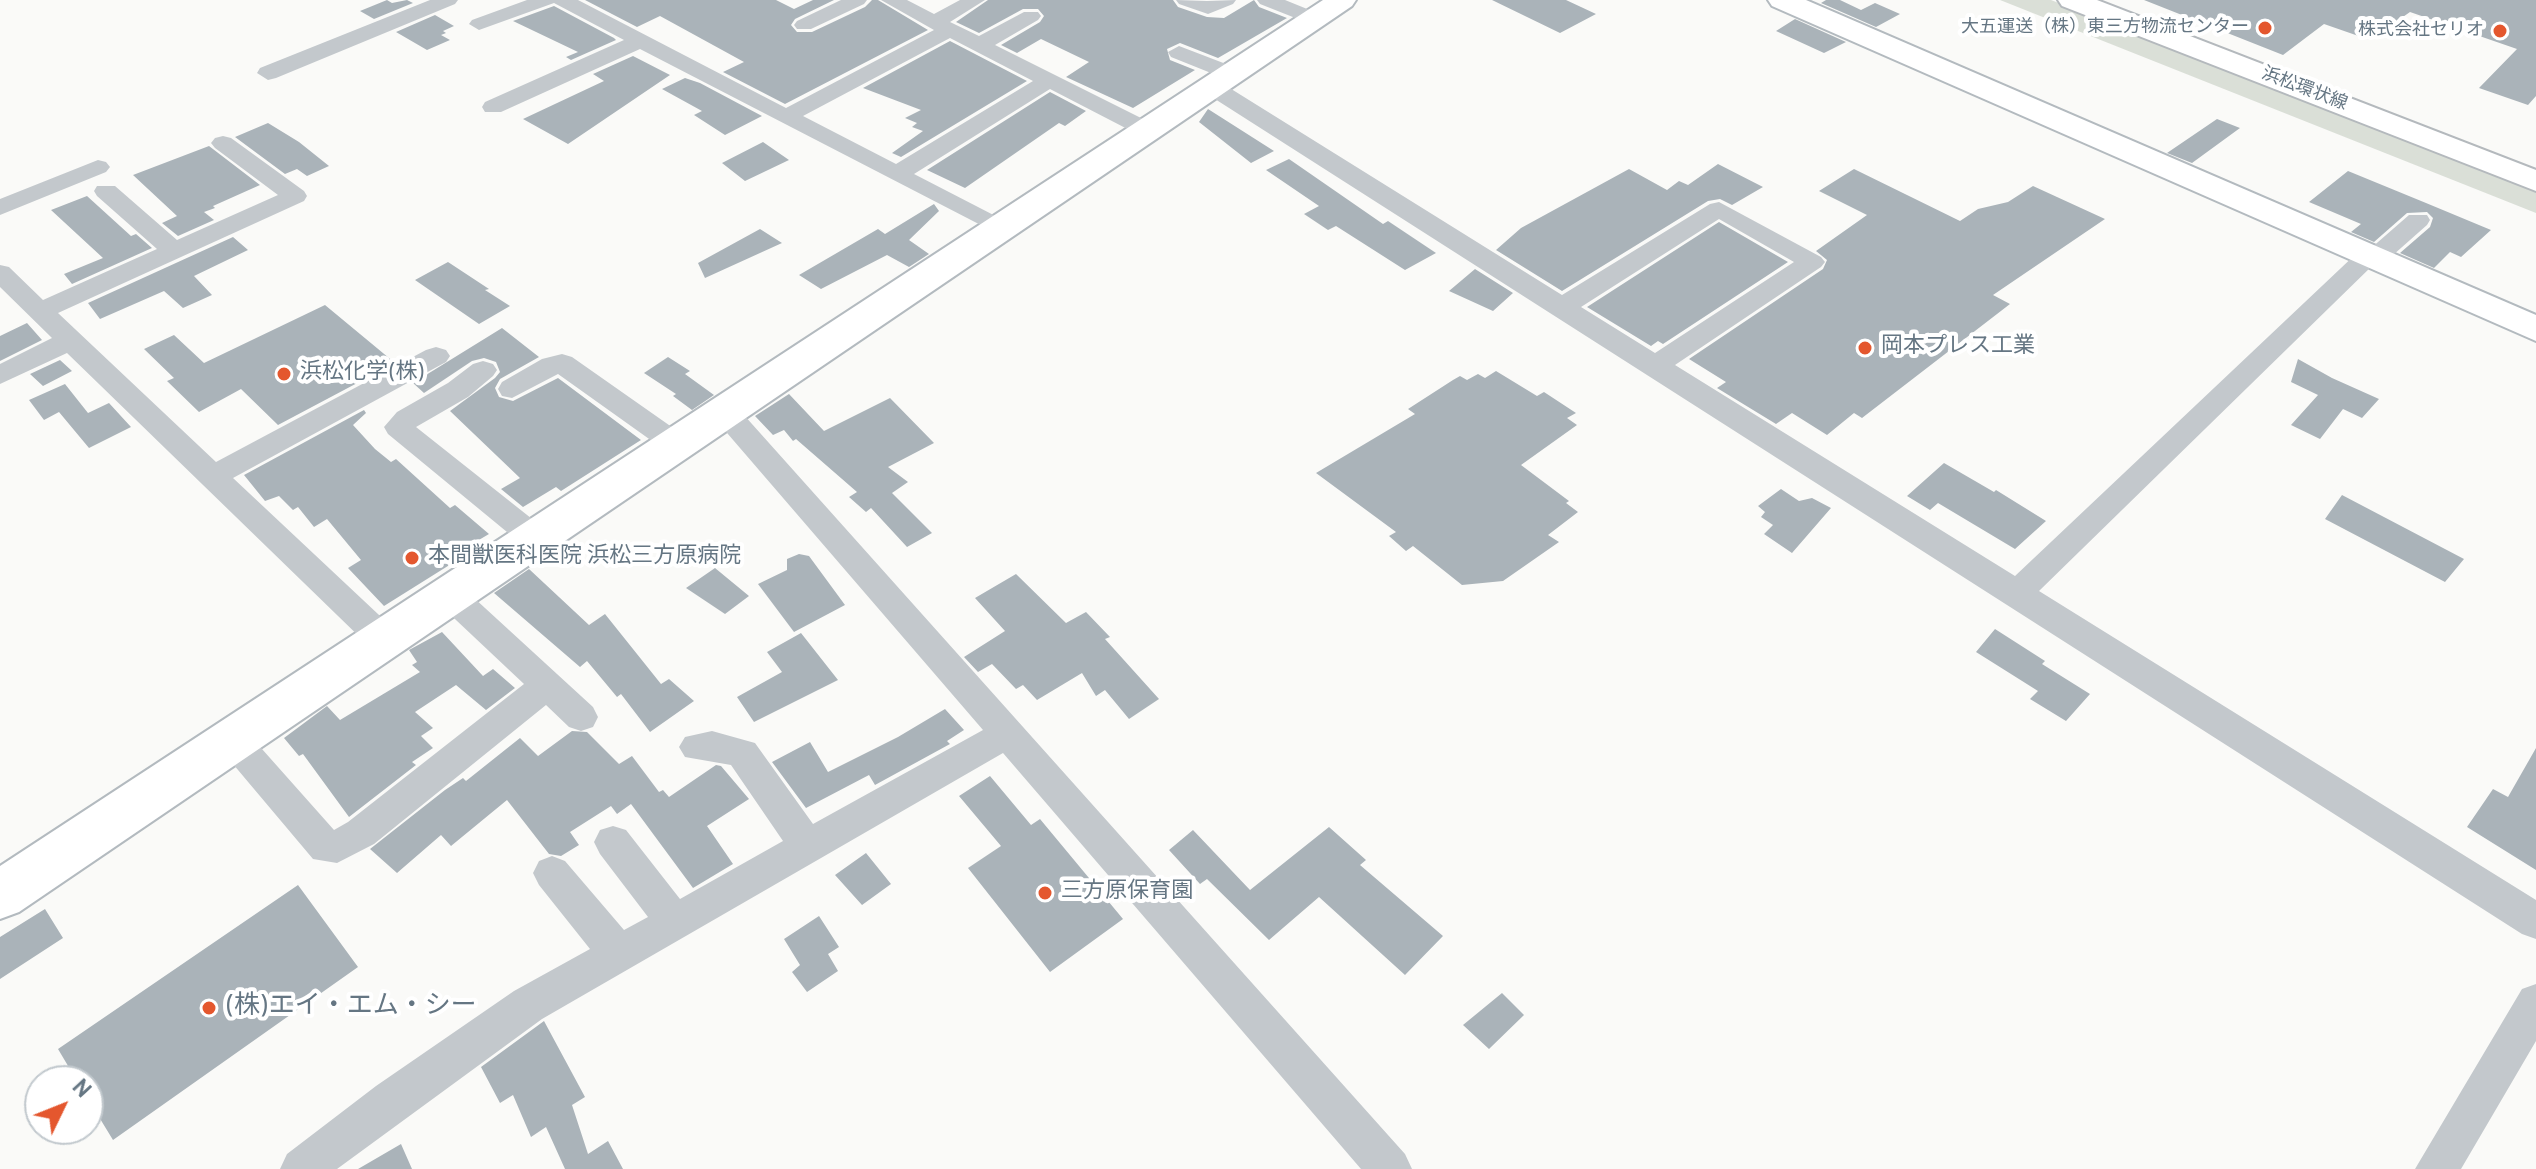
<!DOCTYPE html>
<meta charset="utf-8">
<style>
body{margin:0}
#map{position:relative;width:2536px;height:1169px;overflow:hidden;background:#fafaf8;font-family:Overpass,sans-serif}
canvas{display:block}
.north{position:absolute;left:24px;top:1065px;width:80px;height:80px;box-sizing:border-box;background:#fff;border:2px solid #c1c8cd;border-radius:50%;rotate:47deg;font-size:22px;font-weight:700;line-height:32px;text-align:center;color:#657683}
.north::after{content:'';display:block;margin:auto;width:28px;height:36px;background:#e4572e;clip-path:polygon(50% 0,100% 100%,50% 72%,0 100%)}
</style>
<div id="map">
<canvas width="2536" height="1169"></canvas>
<div class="north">N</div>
</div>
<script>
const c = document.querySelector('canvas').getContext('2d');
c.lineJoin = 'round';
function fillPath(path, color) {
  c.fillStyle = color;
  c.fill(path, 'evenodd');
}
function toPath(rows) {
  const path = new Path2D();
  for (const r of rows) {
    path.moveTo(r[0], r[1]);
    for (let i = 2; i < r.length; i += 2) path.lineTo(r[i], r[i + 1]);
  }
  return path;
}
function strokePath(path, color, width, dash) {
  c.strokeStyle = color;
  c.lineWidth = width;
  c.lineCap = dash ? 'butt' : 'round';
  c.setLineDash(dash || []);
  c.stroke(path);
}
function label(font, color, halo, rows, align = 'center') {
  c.font = font + ' Overpass,"Noto Sans JP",sans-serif';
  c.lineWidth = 8;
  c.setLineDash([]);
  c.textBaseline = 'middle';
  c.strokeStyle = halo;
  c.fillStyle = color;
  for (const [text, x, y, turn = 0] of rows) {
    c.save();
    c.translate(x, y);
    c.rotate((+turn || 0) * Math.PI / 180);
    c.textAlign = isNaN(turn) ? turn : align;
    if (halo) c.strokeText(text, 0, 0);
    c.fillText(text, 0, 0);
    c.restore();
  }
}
fillPath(toPath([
 [2000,0,2051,0,2536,191,2536,213]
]), '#dadfd7');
fillPath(toPath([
 [387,0,392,3,407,0,413,3,374,19,360,11],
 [585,0,776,0,794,9,813,0,834,0,795,19,791,25,797,32,812,32,865,7,872,0,878,0,928,30,785,104,723,72,744,62,660,16,637,27],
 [988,0,1173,0,1178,7,1207,17,1224,18,1254,0,1259,7,1287,18,1218,58,1180,43,1167,49,1170,60,1195,70,1133,108,1066,77,1089,62,1041,39,1017,53,1001,45,1040,22,1044,16,1038,9,1023,9,979,33,956,22],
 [1492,0,1566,0,1596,14,1560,33],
 [1826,0,1840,0,1861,10,1875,3,1900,14,1876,27,1821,3],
 [2144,0,2536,0,2536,96,2528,105,2479,88,2517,49,2410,12,2370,40,2324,24,2283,55],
 [554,6,614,38,616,40,571,60,566,57,578,52,513,21],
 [435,15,454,26,443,31,446,33,441,35,450,40,427,50,396,32],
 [1795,19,1846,42,1824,53,1776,31],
 [950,41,1027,81,901,157,892,153,923,131,912,127,917,123,905,118,921,110,863,88],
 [633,56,670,75,568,144,523,119,604,81,593,74],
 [685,78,700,83,762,116,725,135,694,115,702,111,662,89],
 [1050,92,1086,111,1065,126,1059,123,965,188,927,170],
 [1208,109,1274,151,1251,163,1199,122],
 [2217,119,2240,128,2192,163,2167,153],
 [268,123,299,142,329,166,307,176,297,169,285,174,235,137],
 [763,142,789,160,745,181,722,163],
 [209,146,260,185,213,206,215,208,204,212,214,220,178,236,162,223,177,216,133,175],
 [1289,159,1383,224,1388,221,1436,253,1405,270,1336,226,1328,230,1304,214,1319,206,1266,170],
 [1718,164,1763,187,1732,205,1720,199,1708,201,1562,291,1496,250,1521,228,1629,169,1667,190,1679,181,1688,185],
 [1854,169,1960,221,1978,209,2008,202,2033,186,2105,219,1993,295,2010,304,1862,418,1854,413,1827,435,1792,413,1776,424,1717,388,1726,382,1689,359,1823,269,1827,260,1816,251,1867,215,1819,191],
 [2348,171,2426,203,2491,230,2461,257,2450,252,2434,268,2400,253,2430,227,2433,218,2427,212,2407,213,2374,242,2351,232,2361,224,2309,202],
 [87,196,131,236,136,234,152,248,72,284,64,274,103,258,51,210],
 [934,204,939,211,909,240,929,254,909,267,887,255,821,289,799,275,878,229,885,234],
 [1719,222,1788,262,1663,344,1658,341,1651,346,1587,307],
 [760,229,782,243,705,278,698,263],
 [233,237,248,250,194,276,212,295,183,308,164,291,100,319,88,303],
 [448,262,489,289,485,290,510,306,479,324,415,280],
 [1475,269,1513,293,1493,311,1449,291],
 [325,305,395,363,278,425,241,389,199,412,167,381,174,378,144,349,174,335,204,363],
 [27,323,42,340,0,361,0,336],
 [502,328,539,357,500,379,495,388,499,397,513,401,558,378,641,440,561,491,556,487,523,507,501,489,520,478,450,411,495,378,500,372,496,362,484,358,472,361,424,393,413,383],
 [668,357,690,371,685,374,714,395,692,410,673,396,676,394,644,373],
 [2298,359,2332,378,2379,399,2362,418,2343,409,2320,439,2291,425,2318,395,2291,382],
 [60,360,72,371,43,386,30,374],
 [1496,371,1537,396,1544,392,1576,413,1567,418,1577,425,1521,465,1569,501,1566,503,1578,512,1548,535,1559,542,1503,581,1462,585,1413,546,1406,551,1389,536,1396,532,1316,473,1415,414,1408,409,1453,380,1460,376,1467,380,1478,374,1485,378],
 [65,384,88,413,109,403,131,427,89,448,59,412,44,420,29,400],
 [789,394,824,431,890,398,934,443,888,467,908,482,892,493,932,533,907,547,871,508,866,512,849,497,857,492,796,439,793,441,784,430,773,435,755,416],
 [364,410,366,413,353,425,375,449,391,462,396,459,450,508,455,505,489,534,472,544,475,549,384,606,348,568,361,560,327,519,314,527,298,507,293,510,279,496,265,501,244,475],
 [1944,463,1994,492,1996,490,2046,521,2015,549,1938,503,1930,510,1907,496],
 [1781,489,1799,501,1812,498,1831,508,1792,553,1764,534,1773,525,1761,517,1765,512,1758,506],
 [2342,495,2464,559,2445,582,2325,519],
 [799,554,809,556,845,605,794,632,758,584,787,570,787,559],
 [715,568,749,596,725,614,686,588],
 [529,569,589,625,605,614,661,684,669,679,694,701,650,732,621,694,617,697,587,661,580,667,494,593],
 [1016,574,1066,623,1086,612,1110,637,1105,639,1159,699,1129,719,1105,690,1096,696,1082,673,1037,700,1023,685,1016,689,992,664,978,672,964,657,1005,631,975,598],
 [1995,629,2045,661,2042,664,2090,694,2066,721,2030,699,2038,691,1976,652],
 [442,632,483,676,493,669,515,688,486,710,456,685,415,712,433,728,421,736,433,748,412,762,416,765,349,817,303,754,299,756,284,738,327,706,340,720,420,672,412,665,417,662,409,650],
 [801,633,838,680,754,722,737,697,782,672,767,652],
 [945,709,964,730,947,741,950,744,875,785,869,775,806,808,772,762,810,742,828,772,898,737],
 [572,731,587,732,619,764,632,756,659,792,663,790,669,797,716,765,721,766,749,799,707,826,733,864,693,888,631,804,617,814,611,806,570,832,579,845,561,856,549,854,507,800,451,846,441,835,397,873,370,849,445,790,463,778,466,781,520,738,538,756],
 [2536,748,2536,870,2467,827,2493,789,2508,797],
 [990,776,1031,825,1040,819,1123,919,1050,972,968,868,1001,846,959,796],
 [1329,827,1366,860,1360,865,1443,936,1405,975,1319,897,1269,940,1207,879,1200,884,1169,850,1193,830,1250,890],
 [866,853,891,884,862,905,835,875],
 [298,885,358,967,113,1140,88,1099,88,1081,77,1081,58,1049],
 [45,909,63,938,0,979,0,937],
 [819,916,839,947,828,954,838,971,807,992,792,972,800,965,784,939],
 [1502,993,1524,1015,1489,1049,1463,1025],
 [544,1021,585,1097,572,1105,588,1154,608,1141,623,1169,565,1169,546,1127,531,1137,513,1095,500,1103,481,1067],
 [401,1144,412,1169,358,1169]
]), '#aab3b9');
const secondary = toPath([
 [1323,0,1356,0,1352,6,19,912,0,919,0,866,1323,0],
 [1768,0,1806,0,2536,315,2536,341,1772,6,1768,0]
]);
const highway = toPath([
 [2058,0,2097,0,2536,170,2536,191,2062,6,2058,0]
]);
strokePath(secondary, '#b3babf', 4);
strokePath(highway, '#b4b9bd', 4);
fillPath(toPath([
 [430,0,458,0,455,4,276,78,268,80,257,73,260,68,430,0],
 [527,0,578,0,786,108,934,30,881,0,907,0,934,14,960,0,985,0,950,22,979,36,1024,12,1038,12,1041,16,1038,20,995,45,1155,125,1158,130,1155,135,1139,135,1050,89,914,174,1009,223,1012,228,1009,233,1000,235,640,49,501,112,485,112,482,107,485,102,624,40,554,3,479,30,469,24,472,20,527,0],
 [950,38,1033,81,896,164,803,116,950,38],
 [841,0,867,0,864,4,811,29,797,29,794,25,797,21,841,0],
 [1176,0,1207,1,1236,0,1233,4,1208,14,1179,4,1176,0],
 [1257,0,1285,0,1322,15,1325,19,1322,23,1308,23,1260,4,1257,0],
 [1179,46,1239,69,1242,74,1231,81,1171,57,1168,52,1179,46],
 [1212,80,1220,82,1562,295,1710,204,1719,202,1821,257,1825,262,1821,267,1675,365,2015,576,2359,251,2370,249,2409,215,2427,215,2430,220,2427,225,2384,263,2373,265,2039,591,2536,900,2536,939,2522,934,1204,92,1201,87,1212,80],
 [1719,219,1794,262,1655,353,1581,307,1719,219],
 [223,136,231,138,304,191,307,196,304,201,58,313,216,462,426,350,436,347,446,350,450,356,446,362,233,478,395,630,400,639,395,648,383,652,371,648,67,353,0,384,0,364,52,338,0,287,0,265,9,267,43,300,157,249,97,196,94,191,97,186,115,186,177,240,278,195,215,148,211,143,215,138,223,136],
 [98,160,106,162,110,167,106,172,0,215,0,199,98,160],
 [562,354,572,357,686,437,691,444,686,451,676,454,666,451,558,374,512,398,502,396,498,389,502,382,542,359,562,354],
 [483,361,493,364,497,370,493,376,468,397,416,427,546,530,551,538,546,546,535,549,524,546,388,434,384,427,397,412,448,383,473,364,483,361],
 [725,402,735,405,1405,1154,1412,1169,1361,1169,1003,753,542,1019,337,1169,280,1169,287,1154,376,1086,514,991,590,949,539,885,533,873,539,861,552,856,565,861,624,930,648,917,600,854,594,842,600,830,613,826,626,830,680,899,783,841,731,765,685,757,679,747,685,737,712,731,755,743,813,824,983,730,715,419,711,412,715,405,725,402],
 [450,583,461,586,593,707,598,717,593,727,581,731,569,727,546,705,374,844,337,863,313,859,222,751,216,741,222,731,234,726,246,731,334,830,348,822,524,684,439,604,434,595,439,586,450,583],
 [2536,984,2536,1041,2461,1169,2415,1169,2522,989,2536,984]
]), '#c3c8cc');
fillPath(secondary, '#fff');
fillPath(highway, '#fff');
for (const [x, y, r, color] of [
 [2265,28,8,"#e4572e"],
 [2500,31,8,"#e4572e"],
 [1865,348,8,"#e4572e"],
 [284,374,8,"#e4572e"],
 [412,558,8,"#e4572e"],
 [1045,893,8,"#e4572e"],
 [209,1008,8,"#e4572e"]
]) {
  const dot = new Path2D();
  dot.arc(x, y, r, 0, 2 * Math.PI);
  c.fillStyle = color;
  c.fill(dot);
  strokePath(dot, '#fff', 3);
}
label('18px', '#657683', '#fff', [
 ["大五運送（株）東三方物流センター",2249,28],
 ["株式会社セリオ",2484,31]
], 'right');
label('18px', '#657683', '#fff', [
 ["浜松環状線",2304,90,21]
]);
label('22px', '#657683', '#fff', [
 ["岡本プレス工業",1881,348],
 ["浜松化学(株)",300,374],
 ["本間獣医科医院 浜松三方原病院",428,558],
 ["三方原保育園",1061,893]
], 'left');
label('26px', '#657683', '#fff', [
 ["(株)エイ・エム・シー",225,1008]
], 'left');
</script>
